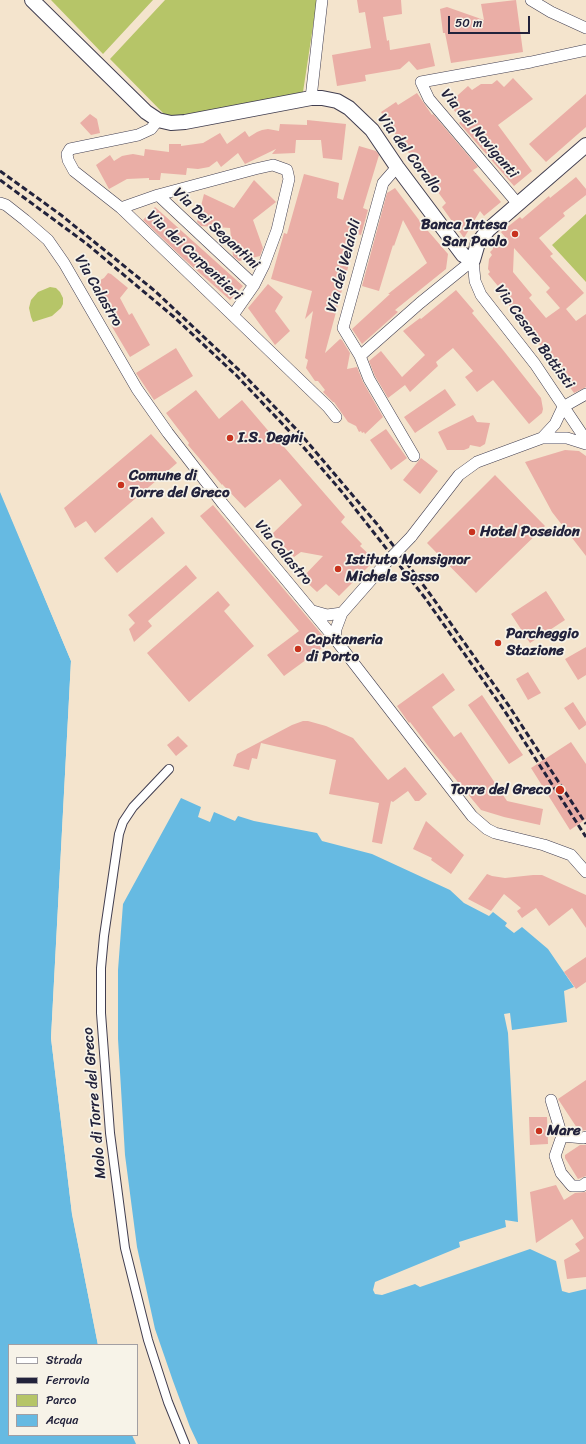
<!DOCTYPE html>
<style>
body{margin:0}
#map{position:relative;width:586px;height:1444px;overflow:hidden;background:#f4e4cd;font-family:Sriracha,sans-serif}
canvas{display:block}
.legend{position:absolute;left:8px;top:1344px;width:130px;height:92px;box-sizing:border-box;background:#f7f3e8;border:1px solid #a29fa3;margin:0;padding:5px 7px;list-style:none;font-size:12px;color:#22223b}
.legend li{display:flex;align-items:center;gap:8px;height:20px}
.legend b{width:20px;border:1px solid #a29fa3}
.scale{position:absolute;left:448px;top:16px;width:82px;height:18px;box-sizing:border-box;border:2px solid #22223b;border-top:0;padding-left:5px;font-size:12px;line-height:14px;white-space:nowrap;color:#22223b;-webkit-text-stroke:3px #f7f3e8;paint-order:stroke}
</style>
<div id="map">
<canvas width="586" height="1444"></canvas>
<ul class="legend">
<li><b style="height:5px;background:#fff"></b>Strada</li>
<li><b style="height:5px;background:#22223b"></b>Ferrovia</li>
<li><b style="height:11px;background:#b6c568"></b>Parco</li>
<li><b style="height:11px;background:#66bae2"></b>Acqua</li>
</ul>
<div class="scale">50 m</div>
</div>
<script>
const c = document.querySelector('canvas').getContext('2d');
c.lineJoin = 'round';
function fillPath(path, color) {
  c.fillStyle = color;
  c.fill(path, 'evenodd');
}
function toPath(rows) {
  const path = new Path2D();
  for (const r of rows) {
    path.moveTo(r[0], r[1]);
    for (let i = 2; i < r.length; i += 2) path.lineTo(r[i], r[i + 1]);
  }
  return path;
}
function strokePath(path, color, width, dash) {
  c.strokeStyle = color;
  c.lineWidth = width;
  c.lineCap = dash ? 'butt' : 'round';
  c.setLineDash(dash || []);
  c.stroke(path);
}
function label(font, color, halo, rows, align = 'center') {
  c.font = font + ' Sriracha,sans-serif';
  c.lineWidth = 3.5;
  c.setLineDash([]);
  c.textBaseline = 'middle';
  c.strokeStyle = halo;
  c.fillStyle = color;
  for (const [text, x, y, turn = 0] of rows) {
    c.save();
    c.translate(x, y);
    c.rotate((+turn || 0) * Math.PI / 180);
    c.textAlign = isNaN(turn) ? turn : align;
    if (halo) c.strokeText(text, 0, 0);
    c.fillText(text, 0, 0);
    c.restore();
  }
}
fillPath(toPath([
 [51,0,153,0,103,54],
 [165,0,317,0,303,92,182,117,165,115,110,59],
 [586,214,586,282,552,245],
 [50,287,56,288,60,292,63,298,63,304,61,308,52,316,33,322,31,317,29,308,31,300,38,292]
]), '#b6c568');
fillPath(toPath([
 [0,492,71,661,51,1038,72,1214,98,1345,9,1345,9,1435,132,1435,136,1444,0,1444],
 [181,798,201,807,198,817,210,822,214,812,235,821,238,816,254,821,317,833,322,841,372,854,450,890,464,903,489,916,493,912,507,923,505,926,514,933,522,927,548,949,574,987,564,991,567,1022,512,1030,510,1013,504,1014,508,1033,518,1222,505,1220,506,1227,459,1242,460,1247,375,1282,373,1290,375,1294,382,1295,415,1284,420,1287,530,1249,556,1261,562,1291,569,1293,586,1289,586,1444,198,1444,190,1427,173,1381,155,1329,137,1247,125,1155,118,1039,118,970,123,904]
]), '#66bae2');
fillPath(toPath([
 [0,490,2,491,73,661,53,1038,74,1214,100,1345,98,1345,72,1214,51,1038,71,661]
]), '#f4e4cd');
fillPath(toPath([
 [357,0,401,0,402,14,383,17,387,41,389,40,390,50,430,43,435,66,417,70,409,61,400,69,365,75,366,81,337,86,332,55,371,48,365,12,359,13],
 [516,0,523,52,451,63,445,33,443,33,440,9,447,7,484,20,481,4],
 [513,78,533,99,498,125,532,171,514,186,459,123,463,120,448,104,468,86,472,90,481,84,492,84,497,80,504,87],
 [417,93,432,115,433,114,478,167,473,170,501,202,484,216,480,211,464,238,442,207,446,203,400,141,381,112,396,102,398,105],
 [586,94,586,127,546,162,529,144],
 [90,114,97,119,100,133,91,135,80,123],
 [307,120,346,124,342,160,323,158,321,140,296,140,295,153,272,154,276,149,245,164,238,153,221,167,217,161,209,167,198,169,187,168,186,175,161,173,160,180,149,180,149,178,127,179,109,189,96,165,110,155,114,161,122,156,127,155,133,154,144,156,145,149,169,152,169,144,181,144,181,146,203,143,220,133,227,144,245,131,249,137,257,132,262,130,268,129,279,131,280,124,307,125],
 [359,146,376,151,379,155,363,208,368,210,361,235,357,234,325,353,340,339,342,340,350,353,347,369,357,367,363,382,383,417,365,434,364,432,362,433,361,431,359,432,356,426,348,422,334,402,333,402,323,392,325,390,318,381,315,381,306,368,308,360,305,358,313,311,305,319,312,291,271,279,284,233,287,234,304,174,339,183,337,198,343,200],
 [576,177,586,189,586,195,563,213,565,216,539,238,553,254,550,256,584,293,566,309,576,321,586,314,586,387,574,393,515,310,514,311,499,294,502,291,488,274,490,272,488,269,489,259,492,255,490,252,493,249,493,247,506,238,501,232,520,217,522,219,549,196,550,198],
 [514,248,550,288,546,292,560,308,546,318,529,298,532,295,513,272],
 [254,180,276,202,253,220,263,248,260,256,239,261,233,256,230,228,201,226,197,222,204,194,234,208],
 [395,188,422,224,448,254,446,269,395,310,398,312,362,344,352,329,390,294,388,294,427,263,403,220,394,246,393,245,379,291,362,286,387,193],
 [155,207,243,286,230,300,185,260,143,220],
 [108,273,111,274,128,288,120,298,129,315,132,313,150,345,130,357,111,325,114,324,91,285,104,278],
 [268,284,283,297,275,311,290,331,275,345,248,308],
 [456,290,474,311,472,313,503,350,541,398,543,409,542,413,529,424,493,380,477,392,465,377,473,371,453,348,436,362,438,366,410,392,405,385,388,398,375,376,369,361,381,351,402,377,425,355,403,331,420,318,421,319],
 [176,348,193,376,154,400,136,373],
 [445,389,456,405,415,433,404,417],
 [196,390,219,419,242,400,277,441,278,440,345,517,341,522,362,544,360,546,375,560,339,596,326,584,317,592,302,578,323,556,301,552,294,557,272,534,302,505,280,479,245,508,222,484,222,485,188,445,189,443,166,413],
 [473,415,477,422,490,423,485,444,480,447,470,445,469,448,464,450,447,450,438,432],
 [386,429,407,458,391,470,370,440],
 [151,434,177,463,95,533,86,521,75,528,64,508],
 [565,450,579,451,586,456,586,556,552,512,525,462],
 [421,458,438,471,420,494,403,480],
 [495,475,545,526,476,593,427,543],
 [213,505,329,643,284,676,267,655,299,631,200,516],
 [152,517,165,533,117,573,104,558],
 [186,565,197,578,148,621,152,626,134,642,129,629,135,623,128,615],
 [218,591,230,605,224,611,254,646,189,702,147,653],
 [546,591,565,620,530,643,511,614],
 [586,647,586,675,578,680,565,659],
 [528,672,541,693,528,700,516,679],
 [443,673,455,690,432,707,454,737,461,732,507,801,543,809,540,825,504,817,481,810,429,747,410,722,409,723,397,706],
 [482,695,523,755,509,764,468,705],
 [573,702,586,722,586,725,579,730,564,708],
 [303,721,308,721,326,726,353,738,388,780,405,767,427,794,419,801,415,801,408,791,393,802,391,801,382,844,372,842,379,803,329,794,336,760,261,743,257,759,252,758,249,770,233,766,237,754,292,725],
 [178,736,188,746,176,756,167,745],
 [571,742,586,764,586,819,570,830,531,768],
 [426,821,464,855,451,874,431,860,432,858,413,849],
 [487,874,492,876,505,878,533,875,542,875,586,895,586,928,572,908,549,926,536,908,522,918,517,911,521,908,504,894,491,911,468,899],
 [586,957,586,982,576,989,564,972],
 [586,1080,586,1130,579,1131,558,1099],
 [529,1117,547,1117,548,1144,530,1145],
 [580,1145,586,1145,586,1176,578,1179,565,1158,565,1155],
 [556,1185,564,1200,575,1193,586,1192,586,1277,567,1279,564,1260,580,1251,575,1244,584,1238,572,1219,536,1243,530,1192]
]), '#eaaea6');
const pedestrian = toPath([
 [169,769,133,807,123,822,119,834,104,936,101,968,101,1013,110,1133,125,1248,148,1340,168,1402,185,1444]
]);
const minor = toPath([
 [531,0,551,12,586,28],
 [311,98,322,0],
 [158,120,151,129,138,135,70,149,67,154,68,160,74,171,121,208,328,407,336,417],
 [397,167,383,183,343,328,360,356,369,379,414,456],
 [158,195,254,285],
 [0,203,6,205,25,220,48,240,64,263,137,389,168,433,223,504,335,639,472,816,487,829,495,833,544,845,571,855,586,872],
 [518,204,429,99,421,82,531,62,586,50],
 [121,208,158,195,255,169,273,165,287,170,289,179,277,230,264,265,254,285,233,315],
 [473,260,475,281,481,295,535,364,586,440],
 [360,356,420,303,473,260],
 [563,407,586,394],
 [542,438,555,424,563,407],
 [411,537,459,475,477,462,542,438,567,438,586,444],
 [313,611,327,615,342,613],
 [335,639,336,629,342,613,385,564],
 [551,1100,562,1136,555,1156,561,1173,572,1186,582,1186,586,1183],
 [562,1136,584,1138,586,1137]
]);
const tertiary = toPath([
 [32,0,146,112,158,120,171,123,185,122,311,98,322,98,337,101,349,108,372,130,397,167,463,255,473,260,478,243,488,230,586,145]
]);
strokePath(pedestrian, '#423f51', 10);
strokePath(minor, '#423f51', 12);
strokePath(tertiary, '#423f51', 16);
strokePath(pedestrian, '#fff', 8);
strokePath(minor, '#fff', 11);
strokePath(tertiary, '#fff', 14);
strokePath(toPath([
 [0,171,61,215,155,291,240,371,298,431,377,524,430,594,509,706,586,824],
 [0,180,87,244,174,317,237,376,293,435,342,492,425,598,504,710,586,837]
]), '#22223b', 3, [6, 3]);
const minorBridge = toPath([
 [385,564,411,537]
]);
strokePath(minorBridge, '#423f51', 12, []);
strokePath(minorBridge, '#fff', 11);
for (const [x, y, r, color] of [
 [515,234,4,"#c8321e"],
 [230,438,4,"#c8321e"],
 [121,485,4,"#c8321e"],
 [472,532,4,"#c8321e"],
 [338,569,4,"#c8321e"],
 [498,643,4,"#c8321e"],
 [298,649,4,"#c8321e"],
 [560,790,5,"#c8321e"],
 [539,1131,4,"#c8321e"]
]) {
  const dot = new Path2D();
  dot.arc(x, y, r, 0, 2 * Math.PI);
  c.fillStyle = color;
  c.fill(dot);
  strokePath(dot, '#f7f3e8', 1.5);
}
label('15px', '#22223b', '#f7f3e8', [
 ["Via dei Naviganti",479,134,50],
 ["Via del Corallo",409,154,53],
 ["Via Dei Segantini",216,229,43],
 ["Via dei Carpentieri",194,256,43],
 ["Via dei Velaioli",344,266,-75],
 ["Via Calastro",98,291,60],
 ["Via Cesare Battisti",534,337,54],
 ["Via Calastro",283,553,50],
 ["Molo di Torre del Greco",95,1103,-95]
]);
label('bold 15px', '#22223b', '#f7f3e8', [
 ["Banca Intesa",507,225,"right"],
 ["San Paolo",507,242,"right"],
 ["I.S. Degni",238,438],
 ["Comune di",129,476],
 ["Torre del Greco",129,493],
 ["Hotel Poseidon",480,532],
 ["Istituto Monsignor",346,560],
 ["Michele Sasso",346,577],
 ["Parcheggio",506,634],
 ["Stazione",506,651],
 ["Capitaneria",306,640],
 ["di Porto",306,657],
 ["Torre del Greco",551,790,"right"],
 ["Mare",547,1131]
], 'left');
</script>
